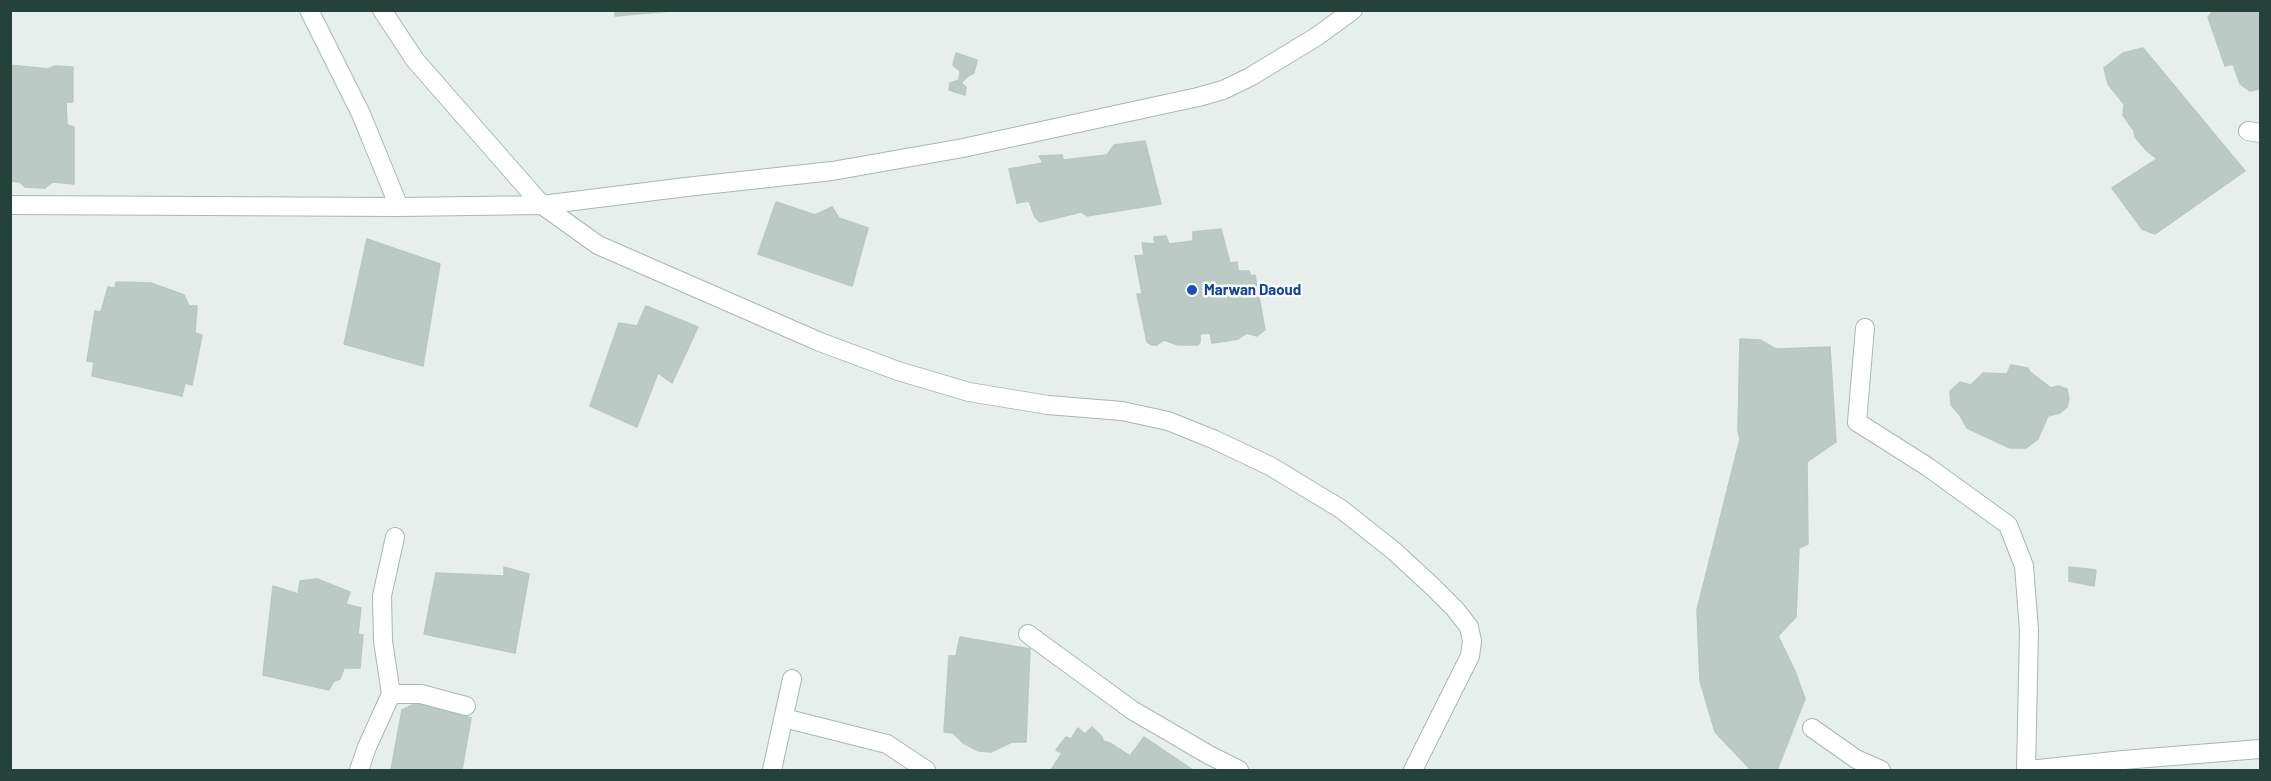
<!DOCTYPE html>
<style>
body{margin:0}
#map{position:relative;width:2271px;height:781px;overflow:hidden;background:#e6efeb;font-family:Barlow,sans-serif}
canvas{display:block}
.frame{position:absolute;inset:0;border:12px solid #24423a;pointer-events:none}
</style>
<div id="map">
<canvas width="2271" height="781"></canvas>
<div class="frame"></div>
</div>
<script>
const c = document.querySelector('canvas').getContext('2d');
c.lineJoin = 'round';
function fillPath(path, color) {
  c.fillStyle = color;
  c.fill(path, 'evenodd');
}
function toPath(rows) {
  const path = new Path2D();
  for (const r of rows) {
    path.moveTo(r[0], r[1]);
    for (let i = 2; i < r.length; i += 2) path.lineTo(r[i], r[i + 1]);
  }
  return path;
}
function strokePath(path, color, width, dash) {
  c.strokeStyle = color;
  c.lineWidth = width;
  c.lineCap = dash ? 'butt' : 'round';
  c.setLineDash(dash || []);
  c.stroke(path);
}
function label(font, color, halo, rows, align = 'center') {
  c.font = font + ' Barlow,sans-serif';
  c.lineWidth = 5;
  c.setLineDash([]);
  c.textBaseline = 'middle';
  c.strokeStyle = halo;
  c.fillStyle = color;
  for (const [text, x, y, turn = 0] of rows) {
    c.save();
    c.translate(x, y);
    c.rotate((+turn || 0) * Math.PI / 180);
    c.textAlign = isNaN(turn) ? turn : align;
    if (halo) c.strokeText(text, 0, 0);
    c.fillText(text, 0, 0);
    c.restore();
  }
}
const building = toPath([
 [615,10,683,10,615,16,615,10],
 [2260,10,2260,89,2250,91,2240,84,2233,64,2225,66,2208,17,2214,10,2260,10],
 [2143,48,2245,171,2155,234,2142,229,2112,188,2157,159,2147,151,2135,137,2134,131,2123,115,2124,104,2108,84,2104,68,2123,53,2143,48],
 [956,53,977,60,974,73,968,76,961,83,966,87,965,95,949,90,950,83,959,80,960,71,953,65,956,53],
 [10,65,48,69,55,66,73,67,73,102,66,102,67,125,74,127,74,184,53,182,45,188,25,187,20,182,10,181,10,65],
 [1145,141,1161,204,1087,216,1081,212,1040,222,1035,217,1029,201,1017,203,1009,169,1043,163,1039,156,1062,155,1063,160,1107,155,1114,145,1145,141],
 [776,202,815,215,832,207,839,218,868,228,852,286,758,254,776,202],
 [1221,229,1230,263,1237,262,1238,271,1249,271,1251,276,1255,275,1265,330,1257,336,1247,333,1238,339,1227,341,1212,343,1210,333,1200,334,1200,342,1198,345,1178,345,1164,340,1157,345,1152,345,1147,342,1137,294,1142,294,1135,256,1144,255,1142,243,1155,244,1154,237,1166,236,1169,244,1193,241,1193,232,1221,229],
 [367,239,440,264,423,366,344,344,367,239],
 [116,282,151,283,184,295,189,306,197,306,195,333,202,335,192,385,185,383,182,396,92,376,94,362,87,361,95,311,101,312,108,287,115,288,116,282],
 [646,306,698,327,672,383,658,373,637,427,590,406,619,323,637,326,646,306],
 [1740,339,1760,340,1776,349,1830,347,1836,442,1807,462,1808,544,1799,548,1796,617,1778,636,1795,671,1805,699,1777,770,1751,770,1715,732,1700,681,1697,610,1740,439,1738,430,1740,339],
 [2011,365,2028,368,2030,372,2051,388,2058,386,2067,389,2069,399,2067,407,2060,413,2048,416,2038,439,2026,448,2010,448,1967,428,1959,414,1951,405,1950,391,1960,382,1971,385,1983,373,2007,374,2011,365],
 [504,567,529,574,515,653,424,634,436,573,504,576,504,567],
 [2069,567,2096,570,2094,586,2069,581,2069,567],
 [317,579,350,592,346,604,361,608,358,634,363,635,360,668,344,668,340,679,334,681,329,690,263,675,273,586,298,594,300,581,317,579],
 [960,637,1030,649,1026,742,1012,742,991,752,979,751,963,743,953,733,944,732,949,656,956,656,960,637],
 [419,702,471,718,462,770,391,770,402,710,419,702],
 [1092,727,1102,737,1103,741,1110,743,1130,756,1144,737,1193,770,1051,770,1062,753,1056,750,1066,737,1071,739,1078,728,1085,734,1092,727]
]);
fillPath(building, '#bbcac4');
strokePath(building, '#b8c9c2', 1.5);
const minor = toPath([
 [309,10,361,114,399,207],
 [382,10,415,60,542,205,598,245,820,342,898,371,969,392,1048,405,1122,411,1168,421,1213,439,1270,466,1341,509,1394,551,1433,587,1455,609,1469,627,1472,641,1470,656,1413,770],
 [2248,131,2260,133],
 [10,205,399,207,542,205,686,187,832,171,963,148,1198,97,1223,90,1250,77,1316,37,1353,10],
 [1865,328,1857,422,1928,467,2008,525,2024,566,2029,630,2026,770],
 [1028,634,1132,710,1209,755,1239,770],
 [391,694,383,641,382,596,395,537],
 [784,718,887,744,926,770],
 [1812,728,1856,759,1881,770],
 [359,770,367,747,391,694,421,694,466,706],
 [772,770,792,679],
 [2029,770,2123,760,2260,749]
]);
strokePath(minor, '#a8b8b2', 20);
strokePath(minor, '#fff', 18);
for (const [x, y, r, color] of [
 [1192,290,6,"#1a4fb4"]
]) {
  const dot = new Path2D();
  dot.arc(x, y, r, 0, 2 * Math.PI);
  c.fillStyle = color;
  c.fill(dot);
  strokePath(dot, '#f7fbf9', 2);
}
label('bold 15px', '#164399', '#f7fbf9', [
 ["Marwan Daoud",1204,290]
], 'left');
</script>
